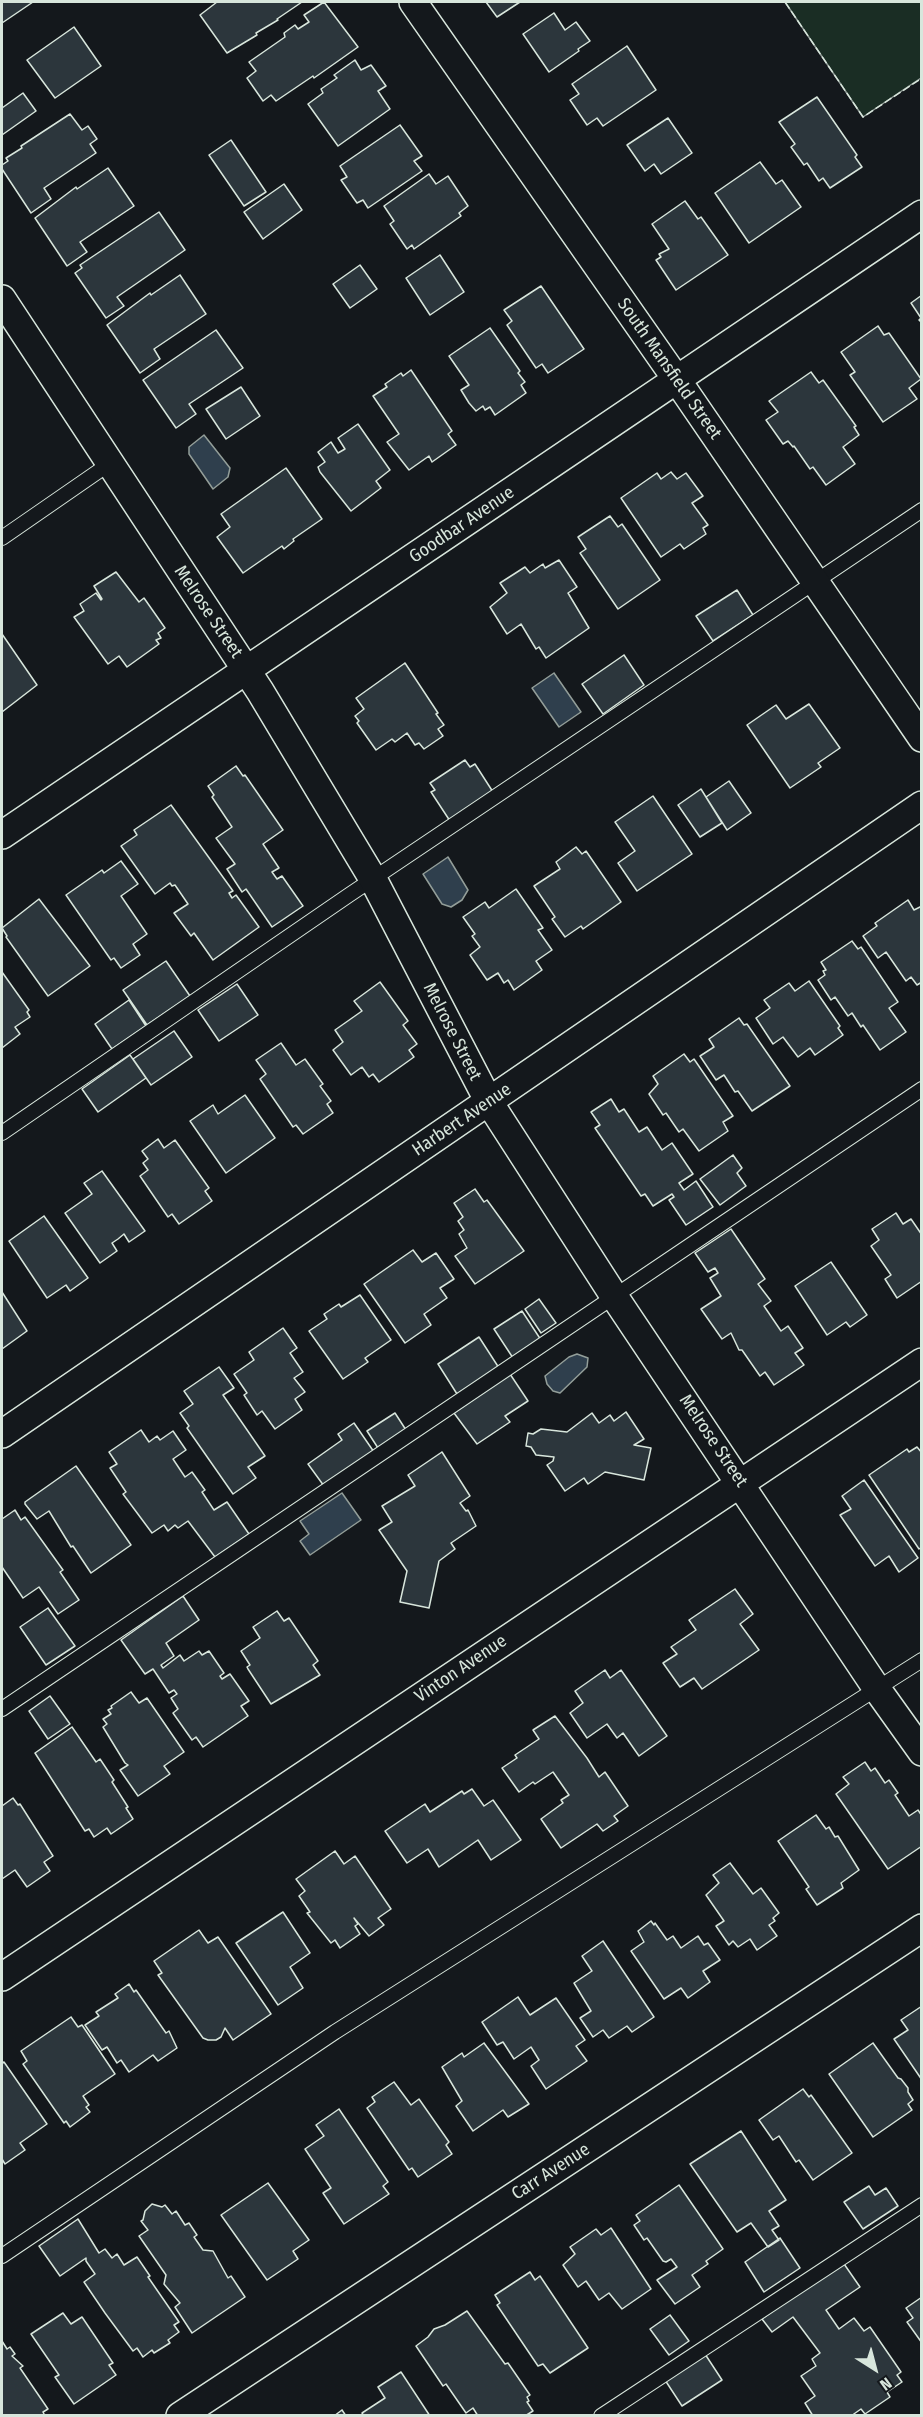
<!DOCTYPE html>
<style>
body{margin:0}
#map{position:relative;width:923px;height:2417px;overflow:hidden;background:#14181c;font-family:"Fira Sans Condensed",sans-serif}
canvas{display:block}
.frame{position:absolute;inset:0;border:3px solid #d8e6dc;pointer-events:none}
.north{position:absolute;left:845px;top:2339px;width:60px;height:60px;-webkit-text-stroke:4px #14181c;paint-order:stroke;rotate:144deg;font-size:16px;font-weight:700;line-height:24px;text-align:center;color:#d8e6dc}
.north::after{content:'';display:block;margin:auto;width:21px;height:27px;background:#d8e6dc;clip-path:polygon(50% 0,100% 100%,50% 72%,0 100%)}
</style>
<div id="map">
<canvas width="923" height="2417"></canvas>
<div class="frame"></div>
<div class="north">N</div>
</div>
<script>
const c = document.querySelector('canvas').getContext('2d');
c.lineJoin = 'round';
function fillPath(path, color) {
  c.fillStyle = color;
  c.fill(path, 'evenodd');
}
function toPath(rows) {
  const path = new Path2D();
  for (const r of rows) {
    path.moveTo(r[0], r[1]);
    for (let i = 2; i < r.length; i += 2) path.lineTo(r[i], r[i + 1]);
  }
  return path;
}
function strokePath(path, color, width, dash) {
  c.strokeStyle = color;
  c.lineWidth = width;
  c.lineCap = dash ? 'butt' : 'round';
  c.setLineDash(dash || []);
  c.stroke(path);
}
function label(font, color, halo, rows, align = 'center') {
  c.font = font + ' "Fira Sans Condensed",sans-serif';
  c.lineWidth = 4.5;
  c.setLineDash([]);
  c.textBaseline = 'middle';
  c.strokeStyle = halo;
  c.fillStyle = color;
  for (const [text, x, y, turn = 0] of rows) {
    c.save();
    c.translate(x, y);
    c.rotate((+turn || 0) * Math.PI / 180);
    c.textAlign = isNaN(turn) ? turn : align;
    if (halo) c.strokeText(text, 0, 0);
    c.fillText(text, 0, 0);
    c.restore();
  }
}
const green = toPath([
 [785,2,921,2,921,78,863,117,785,2]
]);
fillPath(green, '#1a2d24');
strokePath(green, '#939e99', 1.5);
const water = toPath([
 [204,435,230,468,228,477,213,489,189,454,189,447,204,435],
 [554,673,581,712,559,727,532,688,554,673],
 [448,857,468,890,462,900,451,907,442,904,423,874,448,857],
 [577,1354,588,1358,587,1367,560,1393,553,1391,547,1384,545,1376,569,1357,577,1354],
 [342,1493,361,1520,310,1555,300,1541,309,1534,300,1521,342,1493]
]);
fillPath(water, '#2f3f4d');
strokePath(water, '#939e99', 1.5);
const building = toPath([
 [2,2,33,2,2,23,2,2],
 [217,2,302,2,277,19,278,20,256,33,257,35,227,53,200,15,217,2],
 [324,2,358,47,314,78,313,76,276,101,271,95,263,101,247,78,256,71,249,62,285,37,284,33,295,25,298,29,309,22,304,15,324,2],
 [486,2,520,2,497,17,486,2],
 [554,13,565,30,576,22,590,41,578,49,579,51,549,72,523,34,554,13],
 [74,27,101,66,55,98,27,60,74,27],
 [627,46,656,90,603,126,597,118,587,125,570,100,579,94,572,84,627,46],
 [355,60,361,70,371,65,386,86,378,91,390,109,338,146,308,104,323,93,321,89,337,78,334,75,355,60],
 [23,93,36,111,2,135,2,108,23,93],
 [817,97,857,155,855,157,862,167,830,188,823,178,819,181,807,163,804,165,791,147,795,144,779,122,817,97],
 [70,114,82,130,88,126,97,139,90,144,96,153,44,188,51,199,31,213,2,169,2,165,8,161,6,158,22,148,21,146,70,114],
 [668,118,692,153,661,174,654,164,645,171,627,145,668,118],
 [400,125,422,156,414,161,422,171,368,208,363,200,357,203,341,180,347,177,340,166,400,125],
 [231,140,266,192,244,206,209,155,231,140],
 [760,162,776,184,782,180,801,207,749,243,715,193,760,162],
 [108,168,134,206,80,242,87,252,67,266,35,218,76,187,77,189,108,168],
 [429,174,436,184,448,176,468,206,459,213,461,216,414,249,412,245,407,249,390,224,394,221,384,206,429,174],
 [284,184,302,210,263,239,244,212,284,184],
 [685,201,698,219,701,217,728,255,676,290,656,260,661,257,659,254,669,249,652,224,685,201],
 [159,212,185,250,117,297,124,306,106,318,75,273,82,268,80,265,159,212],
 [440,255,464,292,430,315,406,278,440,255],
 [360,265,377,289,350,308,333,284,360,265],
 [180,275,206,314,154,349,160,359,140,373,107,325,150,293,151,295,180,275],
 [541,286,584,349,548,373,542,364,536,368,507,325,512,321,504,310,541,286],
 [922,295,922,323,919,320,921,318,911,303,922,295],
 [878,326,884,335,889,333,921,379,909,388,917,399,883,422,850,375,855,372,841,352,878,326],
 [490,328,520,371,518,373,525,382,521,385,526,393,495,415,490,407,485,410,483,406,476,411,469,403,461,390,469,385,449,356,490,328],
 [216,330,243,368,189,404,196,414,176,428,143,380,216,330],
 [411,370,452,431,448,434,456,445,432,462,429,456,409,470,387,442,399,434,373,396,387,387,385,384,401,373,403,376,411,370],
 [811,372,819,383,823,380,856,426,854,427,859,435,843,447,855,464,826,485,813,467,810,469,794,446,793,447,788,441,783,444,766,420,778,412,769,401,811,372],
 [241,387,260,416,226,439,206,409,241,387],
 [358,424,390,470,376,481,381,488,351,511,320,472,318,467,325,462,318,452,331,442,338,453,345,449,338,438,358,424],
 [286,468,322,519,293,539,294,541,284,549,282,546,243,573,217,537,230,527,221,514,286,468],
 [671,472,677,479,686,473,703,496,692,503,708,525,703,528,706,534,684,549,680,544,661,557,621,498,657,473,661,479,671,472],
 [610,516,618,527,622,524,660,580,618,609,580,553,586,549,578,537,610,516],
 [559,560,577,587,568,593,589,628,546,658,539,647,536,649,521,624,507,634,490,607,507,593,500,583,525,567,530,573,543,564,545,568,559,560],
 [116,572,139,602,144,598,165,628,158,633,161,638,156,640,159,644,127,667,119,656,108,664,74,617,84,611,80,604,96,593,101,600,102,599,94,586,116,572],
 [737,590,753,615,713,641,696,616,737,590],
 [2,634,37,685,2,712,2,634],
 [624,655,644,685,603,714,582,684,624,655],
 [405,663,438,713,436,714,444,725,438,729,443,736,424,749,419,743,415,745,407,733,395,742,392,739,376,750,357,723,359,721,355,716,364,709,356,698,405,663],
 [809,704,840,748,818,763,821,767,790,788,747,725,776,705,786,719,809,704],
 [465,760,470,767,475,764,493,792,450,821,431,792,435,790,430,783,465,760],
 [236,766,243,776,245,775,283,830,263,844,279,868,272,872,277,879,282,876,303,906,272,927,246,889,242,892,227,869,235,864,216,838,232,827,212,797,214,795,208,786,236,766],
 [729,781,751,813,727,830,706,797,729,781],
 [701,789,722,823,700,837,678,805,701,789],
 [653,796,692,854,637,891,618,863,635,851,615,822,653,796],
 [171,805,233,891,229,893,232,898,236,895,259,927,213,960,194,933,191,936,174,913,188,904,175,885,172,886,170,883,155,894,121,846,137,835,134,830,171,805],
 [576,847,582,854,586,851,621,902,583,929,581,926,565,937,552,919,555,917,534,886,560,869,556,862,576,847],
 [121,861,138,884,121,896,147,934,133,944,140,955,121,968,114,958,111,960,66,895,102,870,104,873,121,861],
 [516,889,543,928,538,930,552,950,536,961,542,970,514,990,508,980,504,983,498,973,487,980,470,955,480,947,472,936,475,934,463,917,485,902,489,908,516,889],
 [39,899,90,966,48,996,6,937,7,936,2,928,39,899],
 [908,900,914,910,922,906,922,982,917,985,911,977,906,981,886,952,878,958,863,936,877,926,875,923,908,900],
 [852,941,858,949,861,947,898,1002,889,1008,906,1032,880,1050,863,1025,861,1027,852,1013,848,1016,835,997,831,1000,818,980,825,975,823,971,826,970,821,962,852,941],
 [166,961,190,996,147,1025,123,990,166,961],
 [2,972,29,1010,27,1012,30,1017,15,1027,20,1034,2,1048,2,972],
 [809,981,840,1026,838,1028,843,1035,815,1055,810,1048,798,1057,783,1037,773,1044,756,1018,770,1008,764,1000,789,983,795,991,809,981],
 [380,982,408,1021,403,1025,417,1044,409,1050,414,1057,379,1082,373,1074,369,1077,362,1067,351,1075,333,1050,343,1042,335,1030,362,1011,354,1001,380,982],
 [237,984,258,1015,219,1041,198,1010,237,984],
 [129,1000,146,1026,112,1049,95,1024,129,1000],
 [739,1018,744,1025,747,1024,790,1086,752,1111,738,1091,735,1092,724,1075,716,1080,700,1056,714,1047,709,1039,739,1018],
 [174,1031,192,1057,151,1085,133,1059,174,1031],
 [281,1043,296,1065,305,1059,323,1084,320,1086,331,1101,327,1104,333,1113,303,1134,296,1125,293,1127,260,1079,266,1074,256,1060,281,1043],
 [684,1054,690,1062,694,1059,733,1116,723,1122,728,1131,699,1151,683,1129,679,1132,666,1113,663,1115,649,1094,658,1084,653,1076,684,1054],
 [130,1055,146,1078,98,1112,82,1089,130,1055],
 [245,1095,275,1138,226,1173,190,1121,213,1105,218,1114,245,1095],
 [611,1099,619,1112,624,1109,639,1132,647,1127,662,1150,672,1143,693,1174,679,1183,684,1190,696,1181,713,1207,686,1225,669,1200,674,1197,672,1194,653,1206,645,1194,641,1196,595,1128,600,1125,591,1112,611,1099],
 [158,1139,164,1148,175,1140,209,1188,205,1191,212,1201,179,1224,172,1214,168,1217,140,1176,148,1170,143,1163,148,1159,142,1151,158,1139],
 [733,1155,742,1168,737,1173,746,1186,720,1205,700,1179,733,1155],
 [102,1171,145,1231,129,1242,124,1234,118,1239,112,1243,117,1251,100,1263,65,1213,92,1194,84,1183,102,1171],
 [475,1189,484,1202,487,1200,524,1251,475,1284,455,1256,467,1248,459,1234,464,1230,458,1221,463,1217,454,1203,475,1189],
 [896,1213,903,1224,911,1219,922,1235,922,1281,897,1298,885,1279,891,1275,871,1246,879,1240,872,1229,896,1213],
 [44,1216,88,1278,70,1291,66,1285,47,1298,9,1241,44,1216],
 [731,1229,765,1279,758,1284,771,1301,764,1306,781,1331,788,1326,803,1348,795,1353,804,1365,774,1385,765,1372,760,1376,742,1350,739,1350,731,1333,722,1339,701,1309,721,1296,710,1278,718,1273,715,1268,708,1272,695,1253,731,1229],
 [413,1250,422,1262,436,1253,454,1279,440,1288,447,1298,424,1314,431,1325,405,1343,364,1284,413,1250],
 [831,1262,867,1315,850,1327,846,1322,827,1335,795,1286,831,1262],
 [2,1292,27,1331,2,1349,2,1292],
 [360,1295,391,1340,365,1358,368,1362,343,1379,309,1331,327,1319,324,1314,339,1304,341,1307,360,1295],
 [539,1299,556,1323,541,1333,525,1309,539,1299],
 [522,1311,541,1340,513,1358,494,1329,522,1311],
 [283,1328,297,1348,290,1353,303,1372,294,1378,305,1392,295,1399,302,1410,275,1429,262,1411,257,1415,244,1395,247,1393,234,1374,254,1360,249,1352,283,1328],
 [479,1337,499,1368,457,1394,438,1364,479,1337],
 [219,1367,234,1388,223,1395,265,1456,248,1467,256,1478,233,1494,187,1428,189,1426,180,1413,193,1404,184,1391,219,1367],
 [510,1374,528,1401,505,1416,510,1422,477,1444,454,1413,510,1374],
 [626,1412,644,1439,634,1445,651,1448,644,1480,605,1472,588,1484,584,1478,565,1491,547,1465,553,1461,554,1457,536,1455,531,1447,526,1446,528,1433,533,1434,541,1429,567,1432,592,1413,599,1423,610,1415,614,1421,626,1412],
 [395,1413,406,1430,378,1448,367,1431,395,1413],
 [354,1423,374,1452,324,1486,308,1464,342,1440,338,1434,354,1423],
 [141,1430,149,1442,157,1436,160,1440,173,1431,186,1450,173,1459,185,1477,192,1472,205,1490,202,1492,214,1510,227,1502,249,1534,215,1557,188,1521,178,1528,175,1525,168,1531,164,1525,152,1533,123,1494,126,1492,110,1468,117,1464,109,1452,141,1430],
 [917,1447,922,1453,922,1547,919,1549,869,1475,907,1449,909,1452,917,1447],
 [442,1452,470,1496,460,1503,466,1511,468,1510,476,1526,451,1543,455,1549,439,1561,429,1608,400,1602,407,1571,379,1530,392,1522,382,1506,415,1486,408,1475,442,1452],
 [76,1466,131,1545,91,1573,73,1546,71,1547,49,1511,37,1519,25,1504,25,1502,76,1466],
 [864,1480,918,1558,899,1572,889,1556,875,1566,840,1515,851,1509,842,1496,864,1480],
 [15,1510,21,1520,25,1517,63,1570,60,1572,79,1600,58,1614,39,1587,23,1598,2,1567,2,1519,15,1510],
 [735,1589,753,1614,740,1624,759,1650,702,1689,694,1678,680,1687,663,1663,677,1654,671,1647,696,1630,689,1620,735,1589],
 [183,1596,199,1620,166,1643,174,1656,161,1665,163,1668,180,1655,184,1661,199,1651,202,1655,209,1651,224,1673,220,1676,222,1679,230,1674,249,1701,241,1706,248,1716,203,1747,196,1737,192,1740,173,1713,178,1709,171,1698,177,1694,174,1690,169,1693,153,1669,145,1674,121,1640,183,1596],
 [48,1608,75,1646,46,1665,20,1627,48,1608],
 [277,1611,284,1621,289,1618,318,1661,313,1665,320,1675,271,1704,248,1669,247,1667,250,1665,241,1651,260,1638,253,1627,277,1611],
 [605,1670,610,1678,621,1670,667,1736,639,1756,623,1733,617,1738,607,1724,587,1738,570,1713,583,1703,575,1691,605,1670],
 [131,1692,139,1703,147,1698,184,1752,164,1766,170,1774,138,1796,120,1770,128,1765,125,1763,103,1727,107,1724,103,1719,111,1714,108,1710,112,1708,111,1706,131,1692],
 [50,1696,70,1724,48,1739,29,1711,50,1696],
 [555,1716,587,1758,599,1777,605,1772,628,1806,614,1816,618,1821,603,1831,597,1824,561,1848,541,1819,563,1803,561,1800,569,1795,553,1772,535,1784,533,1782,519,1792,502,1768,517,1758,515,1755,539,1739,533,1730,555,1716],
 [72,1727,96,1762,100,1759,114,1780,112,1782,128,1807,126,1808,133,1819,111,1834,107,1828,94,1837,89,1829,85,1831,35,1753,72,1727],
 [865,1762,871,1771,875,1768,885,1783,889,1780,898,1793,895,1795,909,1816,918,1810,922,1816,922,1846,888,1869,836,1794,849,1784,843,1777,865,1762],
 [472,1789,484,1806,493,1800,521,1840,491,1860,478,1840,439,1867,428,1849,407,1863,385,1831,425,1804,430,1812,462,1791,464,1794,472,1789],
 [13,1798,18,1805,20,1804,53,1856,44,1862,50,1871,27,1887,15,1870,2,1879,2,1806,13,1798],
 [816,1815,826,1829,829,1827,835,1837,838,1836,859,1870,841,1883,843,1888,817,1905,806,1889,809,1887,778,1841,816,1815],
 [335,1851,344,1864,355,1856,391,1909,378,1918,384,1925,369,1936,354,1918,358,1924,355,1926,360,1934,340,1948,335,1940,331,1943,307,1913,310,1912,299,1896,305,1891,296,1879,335,1851],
 [730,1863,753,1894,761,1888,779,1913,773,1918,775,1921,769,1925,777,1936,757,1950,750,1939,738,1947,733,1941,729,1945,716,1926,724,1921,706,1895,719,1883,713,1875,730,1863],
 [283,1912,310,1953,290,1967,303,1988,278,2005,236,1943,283,1912],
 [651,1921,654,1925,655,1923,667,1940,673,1936,681,1948,698,1936,704,1945,708,1943,720,1960,703,1971,710,1982,688,1998,681,1988,664,1999,631,1951,644,1942,638,1931,651,1921],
 [199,1930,208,1943,218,1937,271,2014,233,2040,225,2028,221,2037,216,2040,208,2040,203,2038,158,1975,162,1973,154,1961,199,1930],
 [603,1941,654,2017,632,2032,627,2026,609,2038,603,2030,593,2037,580,2018,591,2011,574,1983,592,1971,582,1956,603,1941],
 [129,1984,134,1992,136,1990,166,2033,169,2031,177,2048,158,2061,153,2055,129,2072,121,2060,117,2063,107,2047,102,2050,85,2025,99,2016,96,2012,118,1998,115,1994,129,1984],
 [518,1997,530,2015,556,1998,585,2040,576,2046,587,2061,546,2089,531,2066,539,2060,531,2047,514,2059,503,2042,497,2045,482,2022,518,1997],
 [922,2006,922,2080,894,2039,908,2030,901,2020,922,2006],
 [71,2017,78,2027,82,2025,115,2074,83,2096,89,2105,86,2107,90,2112,70,2127,66,2121,64,2123,23,2064,27,2061,21,2051,71,2017],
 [484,2043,529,2104,508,2117,503,2110,473,2131,456,2106,462,2101,442,2067,462,2053,464,2057,484,2043],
 [873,2043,898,2078,901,2079,908,2088,908,2092,913,2100,908,2104,912,2110,873,2137,829,2074,873,2043],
 [4,2062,47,2124,20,2143,25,2150,5,2164,2,2159,2,2063,4,2062],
 [394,2082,411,2105,419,2099,449,2142,446,2145,452,2154,418,2177,412,2168,409,2170,367,2108,375,2102,372,2097,394,2082],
 [803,2089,809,2097,811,2095,852,2153,813,2180,799,2160,796,2162,779,2136,773,2140,759,2120,803,2089],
 [339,2109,388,2182,383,2186,389,2194,344,2224,323,2193,331,2188,305,2149,324,2136,316,2125,339,2109],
 [741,2131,786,2200,769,2211,779,2226,772,2230,779,2240,768,2247,751,2223,737,2232,690,2164,741,2131],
 [268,2183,309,2240,293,2251,298,2259,267,2280,221,2215,268,2183],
 [679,2185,723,2249,706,2261,708,2264,692,2275,700,2287,675,2304,657,2280,677,2267,671,2259,666,2262,663,2261,647,2238,644,2240,634,2225,640,2221,636,2215,679,2185],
 [869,2186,875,2195,886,2188,898,2206,863,2229,844,2202,869,2186],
 [152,2204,162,2207,165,2205,172,2214,176,2211,185,2225,189,2223,197,2235,194,2237,203,2250,213,2251,228,2278,231,2276,245,2297,192,2333,175,2307,180,2303,164,2284,166,2275,139,2236,148,2230,141,2221,143,2220,145,2211,152,2204],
 [78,2219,99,2253,105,2249,112,2258,117,2254,124,2265,137,2257,150,2276,148,2277,179,2322,174,2325,179,2332,168,2340,170,2343,154,2353,152,2350,143,2357,137,2348,133,2351,105,2313,84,2282,95,2274,86,2261,86,2258,60,2276,39,2246,78,2219],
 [611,2228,651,2289,622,2309,609,2293,599,2300,586,2281,578,2287,563,2265,575,2254,570,2247,596,2229,601,2235,611,2228],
 [780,2238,800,2268,764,2292,745,2262,780,2238],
 [842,2261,860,2287,826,2310,839,2329,854,2318,864,2331,870,2327,901,2372,897,2375,902,2382,887,2392,890,2397,865,2414,861,2409,851,2416,813,2416,805,2403,815,2396,801,2376,816,2366,812,2359,820,2353,793,2317,772,2332,762,2319,842,2261],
 [530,2272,535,2280,540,2276,588,2348,550,2373,543,2364,538,2366,497,2305,500,2303,495,2295,530,2272],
 [922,2297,922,2343,907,2322,913,2318,906,2308,922,2297],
 [467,2311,505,2364,508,2363,530,2395,527,2397,529,2401,527,2402,533,2411,525,2416,478,2416,473,2408,466,2413,446,2384,443,2386,416,2346,428,2337,434,2329,445,2325,467,2311],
 [63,2313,71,2324,82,2317,113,2363,109,2365,116,2375,74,2404,55,2377,59,2375,31,2334,63,2313],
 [670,2315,689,2341,669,2355,650,2329,670,2315],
 [2,2341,7,2349,10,2347,15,2354,12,2356,23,2366,20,2368,48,2409,43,2412,45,2416,2,2416,2,2341],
 [705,2354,722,2380,682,2406,665,2380,705,2354],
 [401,2372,430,2416,364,2416,362,2413,385,2398,378,2387,401,2372],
 [342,2410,346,2416,334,2416,342,2410]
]);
fillPath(building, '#2c363c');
strokePath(building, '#d8e6dc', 1.5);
const lane = toPath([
 [2,538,109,464],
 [2,1133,349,895,922,510],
 [2,1709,922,1089],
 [2,2256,335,2032,922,1660],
 [601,2416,922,2205]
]);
const street = toPath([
 [413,2,677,380,922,738],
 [2,299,260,691,373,879,489,1102,614,1296,877,1689,922,1752],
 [2,835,922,214],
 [2,1434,922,805],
 [2,1977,922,1362],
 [180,2416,922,1928]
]);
strokePath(lane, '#d8e6dc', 16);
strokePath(street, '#d8e6dc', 30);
strokePath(lane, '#14181c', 14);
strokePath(street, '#14181c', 27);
strokePath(toPath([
 [785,2,863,117,922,78]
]), '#d8e6dc', 1.5, [8, 3]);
label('18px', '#d8e6dc', '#14181c', [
 ["South Mansfield Street",669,369,55],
 ["Goodbar Avenue",462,525,-34],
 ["Melrose Street",208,612,56],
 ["Melrose Street",452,1032,63],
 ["Harbert Avenue",462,1120,-34],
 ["Melrose Street",713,1441,56],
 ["Vinton Avenue",461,1669,-34],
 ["Carr Avenue",551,2172,-33]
]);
</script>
